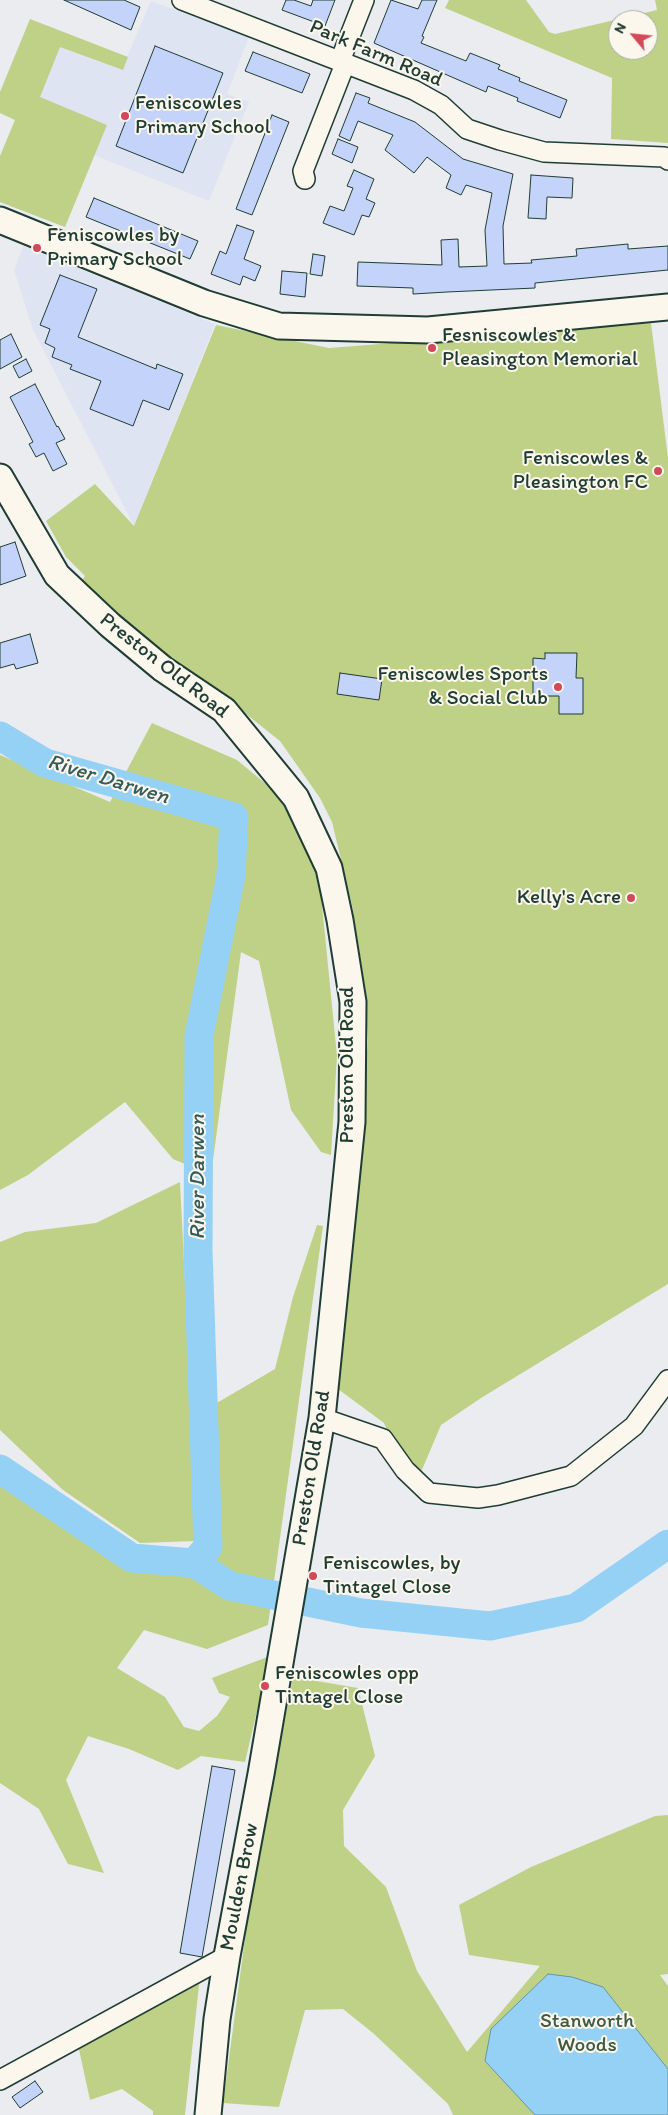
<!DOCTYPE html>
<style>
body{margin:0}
#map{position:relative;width:668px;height:2115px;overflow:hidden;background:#eaecf0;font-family:Itim,sans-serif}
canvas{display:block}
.north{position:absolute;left:608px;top:10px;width:50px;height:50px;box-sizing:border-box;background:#fbf7ec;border:1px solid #a3ada2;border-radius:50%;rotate:298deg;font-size:14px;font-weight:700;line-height:20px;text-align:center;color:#1f3d34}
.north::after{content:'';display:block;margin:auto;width:18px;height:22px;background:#d1495b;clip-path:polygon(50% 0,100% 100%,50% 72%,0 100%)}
</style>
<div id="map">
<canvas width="668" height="2115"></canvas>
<div class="north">N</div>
</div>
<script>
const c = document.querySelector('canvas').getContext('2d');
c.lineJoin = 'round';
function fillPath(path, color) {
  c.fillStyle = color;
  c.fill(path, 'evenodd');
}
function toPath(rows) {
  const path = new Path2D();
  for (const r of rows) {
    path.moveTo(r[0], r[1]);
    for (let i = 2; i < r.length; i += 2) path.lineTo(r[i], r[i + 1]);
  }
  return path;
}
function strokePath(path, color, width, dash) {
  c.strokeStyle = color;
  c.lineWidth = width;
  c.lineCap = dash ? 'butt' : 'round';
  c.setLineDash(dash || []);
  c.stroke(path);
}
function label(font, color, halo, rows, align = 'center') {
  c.font = font + ' Itim,sans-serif';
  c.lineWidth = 4;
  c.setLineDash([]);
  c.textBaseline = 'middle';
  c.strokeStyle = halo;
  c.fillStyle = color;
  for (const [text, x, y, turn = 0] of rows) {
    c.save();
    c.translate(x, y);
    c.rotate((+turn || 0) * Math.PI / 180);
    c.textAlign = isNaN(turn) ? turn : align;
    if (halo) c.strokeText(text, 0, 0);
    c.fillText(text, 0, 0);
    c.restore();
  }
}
fillPath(toPath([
 [151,1,249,37,227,94,249,102,209,201,94,155,65,227,0,202,0,156,15,120,0,113,0,92,30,19,127,57],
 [23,246,215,324,134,526,33,330,14,270]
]), '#dfe4f3');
fillPath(toPath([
 [449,0,526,0,549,32,555,34,657,10,655,0,668,0,668,143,611,139,612,78,445,8],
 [618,20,648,20,648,50,618,50],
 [30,19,128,57,123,70,60,47,40,97,107,125,65,227,0,202,0,156,15,120,0,113,0,92],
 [651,323,668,458,668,1284,481,1398,441,1425,421,1472,405,1468,384,1423,338,1389,368,1041,364,981,352,905,332,822,320,798,280,741,212,687,156,649,82,580,85,576,66,557,46,521,95,484,134,526,216,325,329,348],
 [152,723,237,760,290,804,319,875,337,1056,331,1155,321,1152,291,1110,259,961,241,952,211,1175,173,1159,125,1102,28,1175,0,1190,0,755,110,802],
 [180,1182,197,1522,195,1541,140,1543,63,1490,0,1430,0,1242,25,1232,96,1223],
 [317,1225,323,1226,268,1625,207,1649,144,1630,117,1668,165,1697,184,1727,199,1731,217,1716,230,1697,219,1693,212,1678,270,1656,245,1762,201,1756,178,1770,129,1749,88,1736,66,1780,104,1873,68,1864,39,1809,0,1783,0,1479,43,1498,136,1572,201,1570,213,1554,215,1404,275,1369,293,1297],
 [293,1677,358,1688,375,1756,343,1810,344,1846,386,1887,417,1971,467,2052,540,1966,469,1955,459,1905,531,1867,655,1816,668,1815,668,1974,660,1975,668,1986,668,2115,453,2115,448,2104,373,2033,343,2009,305,2010,279,2107,223,2103,251,1894],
 [200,1976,185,2115,153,2115,153,2111,122,2089,90,2100,78,2045]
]), '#bfd186');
const water = toPath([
 [548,1974,572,1977,603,1987,668,2069,668,2115,535,2115,485,2061,491,2029,548,1974]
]);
fillPath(water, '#94d1f5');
strokePath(water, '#6596a8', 1);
strokePath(toPath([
 [0,736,45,763,234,817,231,875,199,1036,198,1250,208,1547,194,1563,132,1558,0,1469],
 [194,1563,230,1586,361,1613,490,1626,576,1608,668,1544]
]), '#94d1f5', 29);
const building = toPath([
 [64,0,124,0,140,7,131,30,64,0],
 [286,0,294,0,311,6,313,0,335,0,325,26,282,10,286,0],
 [391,0,418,9,422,0,437,0,422,36,424,37,421,43,466,61,470,53,500,65,498,69,520,78,519,81,567,100,560,118,517,101,518,98,488,86,486,92,374,43,391,0],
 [155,46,223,73,183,173,116,146,155,46],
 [253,52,310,74,302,93,245,71,253,52],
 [356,93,370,98,368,103,415,122,463,159,513,174,503,226,504,264,532,263,531,260,577,256,576,249,628,244,628,249,668,246,668,270,535,283,535,288,447,292,413,294,413,288,357,286,358,262,442,265,441,240,458,239,459,267,487,266,485,230,492,193,466,185,461,195,446,188,451,175,427,157,414,173,385,150,393,135,358,121,350,141,339,136,356,93],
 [272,115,289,122,252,215,236,209,272,115],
 [338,139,358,147,352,163,332,154,338,139],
 [354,170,374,179,366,199,375,203,369,217,362,215,354,235,323,223,330,206,344,211,353,188,347,186,354,170],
 [531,175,573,178,572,198,547,197,546,219,528,218,531,175],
 [94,198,198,241,190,259,86,217,94,198],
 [237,225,254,231,244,259,261,266,255,281,243,276,240,285,211,274,220,251,226,254,237,225],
 [313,254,325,256,322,276,310,274,313,254],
 [282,271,307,273,305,297,280,294,282,271],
 [60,275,97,289,78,337,156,369,157,364,183,374,169,410,143,400,133,426,90,409,101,381,70,369,72,365,52,357,55,348,45,343,50,329,40,325,60,275],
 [11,334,22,357,0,369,0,340,11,334],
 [26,359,32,371,19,378,13,366,26,359],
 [35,384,57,427,58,426,65,439,56,443,67,464,53,471,44,453,36,457,29,444,33,442,10,397,35,384],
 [15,542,26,576,0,585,0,547,15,542],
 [30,634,38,663,16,669,14,664,0,668,0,643,30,634],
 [545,653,577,653,576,678,583,678,583,714,559,714,559,696,533,696,533,658,545,659,545,653],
 [340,673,382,679,379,700,337,694,340,673],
 [212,1766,235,1770,202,1957,180,1953,212,1766],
 [35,2081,43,2092,20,2108,12,2097,35,2081]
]);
fillPath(building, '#c4d3f9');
strokePath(building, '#1f3d34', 1);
const minor = toPath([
 [182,0,414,90,441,105,467,129,500,140,544,152,664,157,668,160],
 [340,61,364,0],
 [305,179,303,171,345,64],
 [322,1418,383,1439,405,1470,429,1493,478,1498,498,1495,571,1476,634,1426,668,1380],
 [0,2080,227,1956]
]);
const major = toPath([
 [0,220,204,303,279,326,428,330,668,307],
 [0,477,57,575,110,625,163,669,224,710,296,798,329,868,340,920,353,1002,352,1122,322,1418,261,1774,227,1956,217,2019,208,2115]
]);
strokePath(minor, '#1f3d34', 22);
strokePath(major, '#1f3d34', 29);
strokePath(minor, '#fbf7ec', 19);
strokePath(major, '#fbf7ec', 25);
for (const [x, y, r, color] of [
 [125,116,5,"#d1495b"],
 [37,248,5,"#d1495b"],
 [432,348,5,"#d1495b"],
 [658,471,5,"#d1495b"],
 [558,687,5,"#d1495b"],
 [631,898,5,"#d1495b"],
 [313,1576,5,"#d1495b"],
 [265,1686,5,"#d1495b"]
]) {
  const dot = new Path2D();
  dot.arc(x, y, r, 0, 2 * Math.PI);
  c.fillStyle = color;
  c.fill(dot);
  strokePath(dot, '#fbf7ec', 2);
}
label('21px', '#1f3d34', '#fbf7ec', [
 ["Park Farm Road",376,54,23],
 ["Preston Old Road",164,666,38],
 ["Preston Old Road",348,1065,-90],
 ["Preston Old Road",312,1468,-81],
 ["Moulden Brow",240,1887,-79]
]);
label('21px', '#1f3d34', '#fbf7ec', [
 ["Feniscowles",135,104],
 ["Primary School",135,128],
 ["Feniscowles by",47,236],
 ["Primary School",47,260],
 ["Fesniscowles &",442,336],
 ["Pleasington Memorial",442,360],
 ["Feniscowles &",648,459,"right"],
 ["Pleasington FC",648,483,"right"],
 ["Feniscowles Sports",548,675,"right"],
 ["& Social Club",548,699,"right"],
 ["Kelly's Acre",621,898,"right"],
 ["Feniscowles, by",323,1564],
 ["Tintagel Close",323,1588],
 ["Feniscowles opp",275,1674],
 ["Tintagel Close",275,1698]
], 'left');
label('21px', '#3f5b44', '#fbf7ec', [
 ["Stanworth",587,2022],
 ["Woods",587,2046]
]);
label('italic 22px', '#365b5b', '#fbf7ec', [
 ["River Darwen",108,780,17],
 ["River Darwen",198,1177,-90]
]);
</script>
